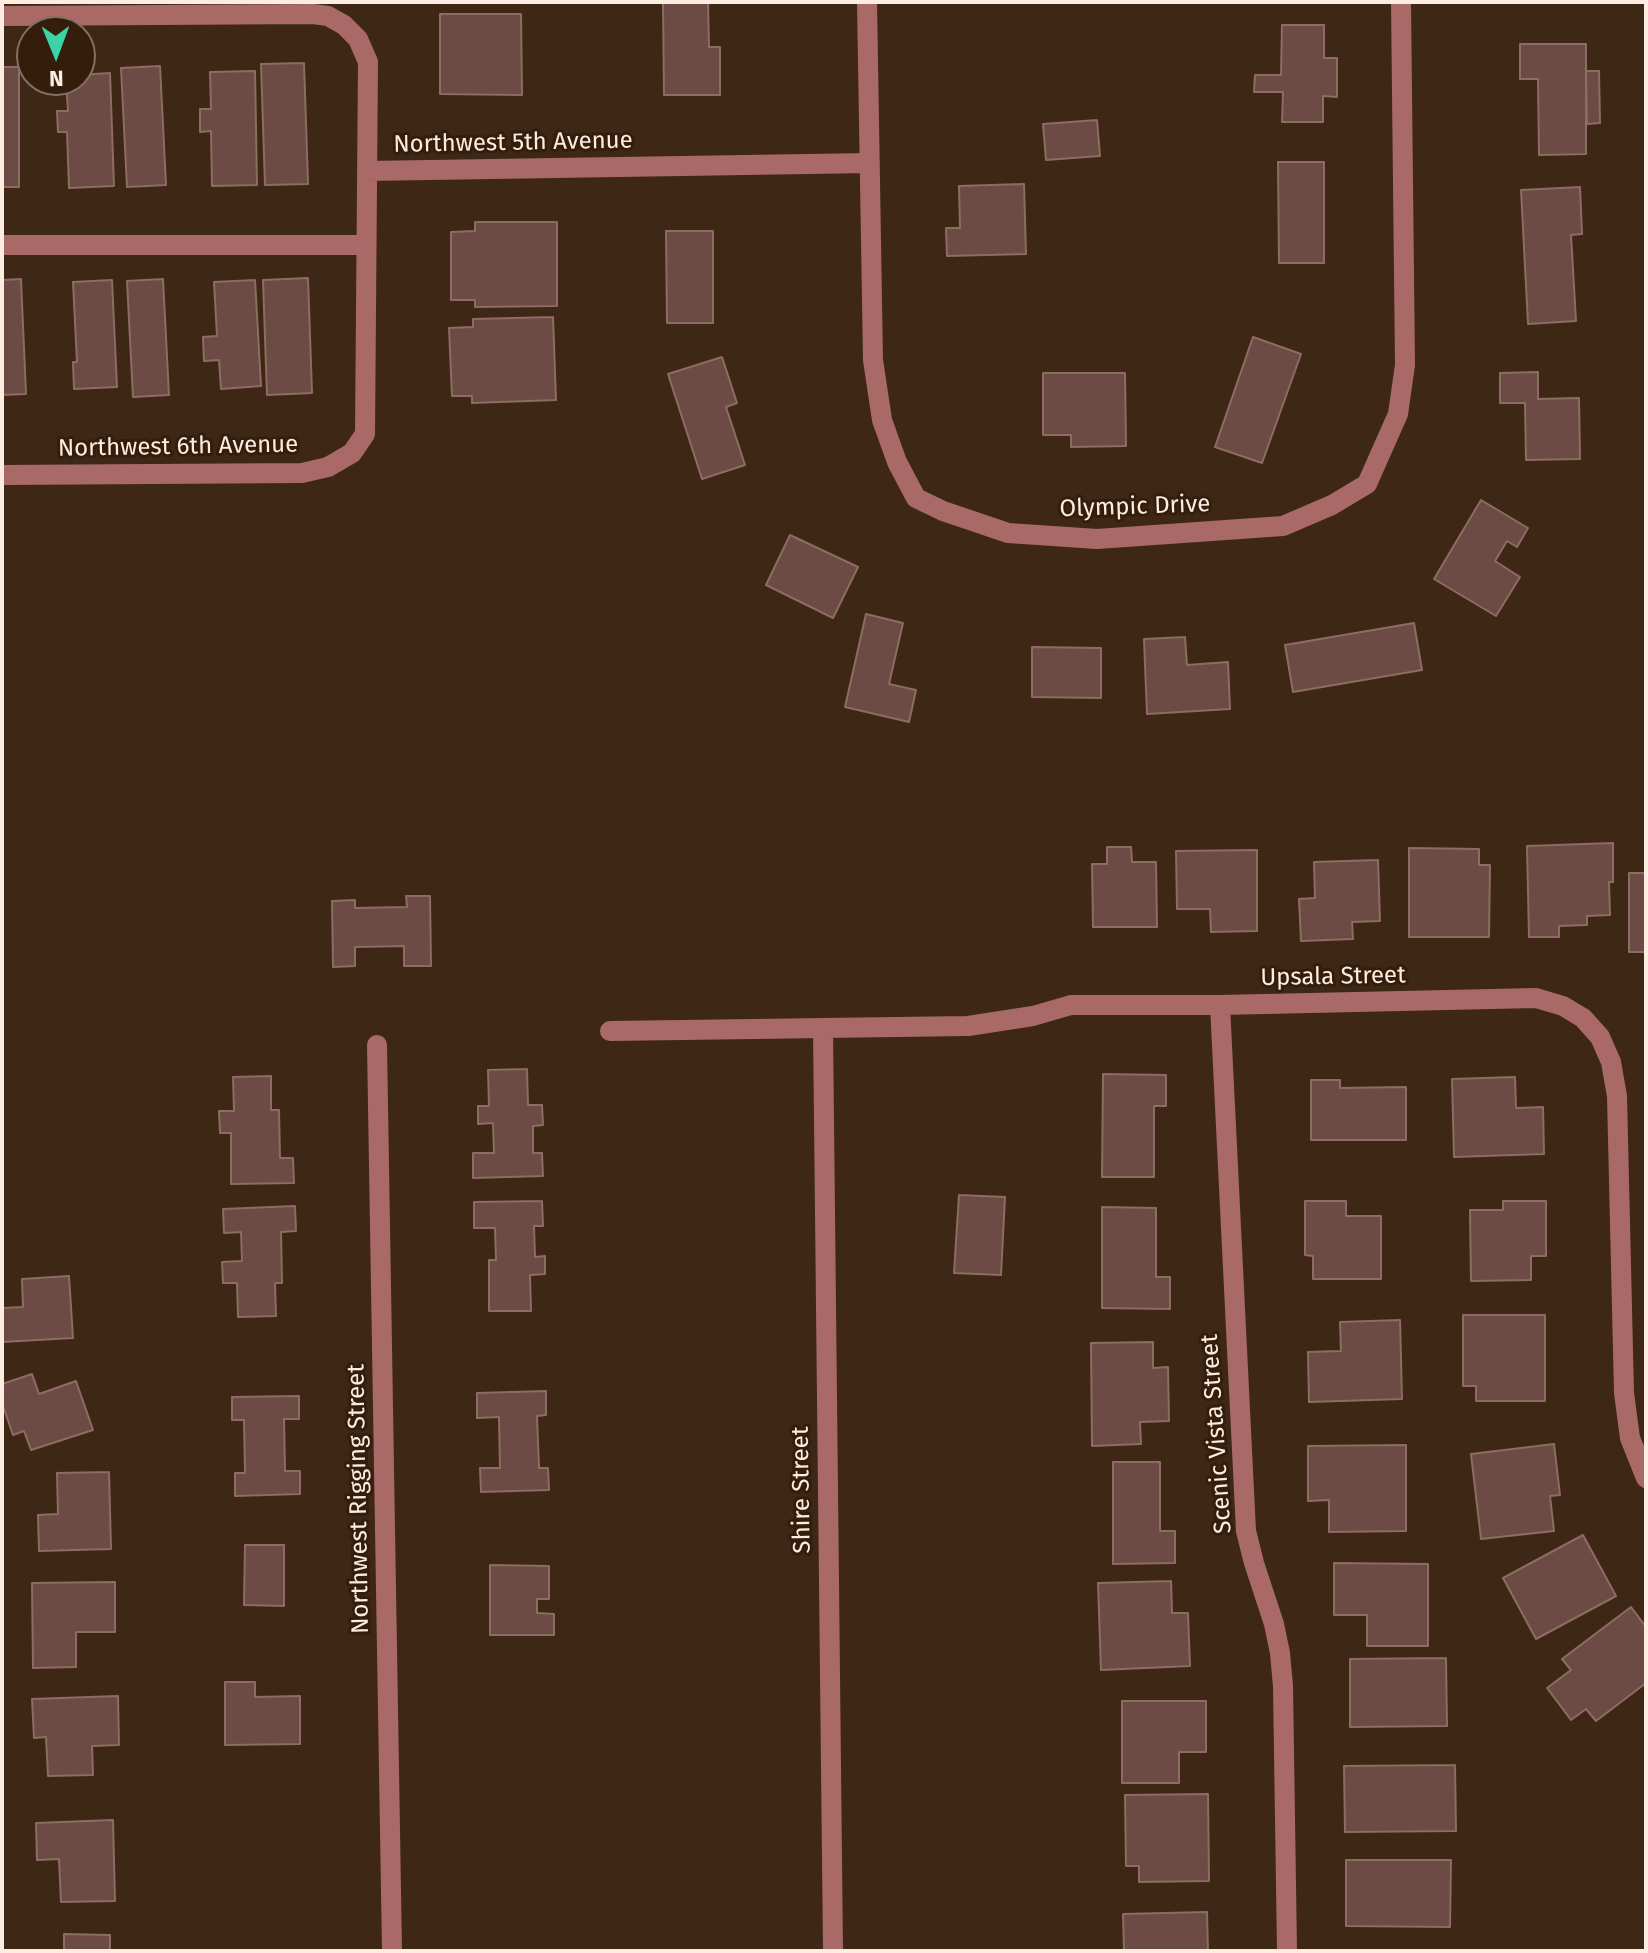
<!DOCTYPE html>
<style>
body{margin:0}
#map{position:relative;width:1648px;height:1953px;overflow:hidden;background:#3e2815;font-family:"Fira Sans",sans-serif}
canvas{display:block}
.frame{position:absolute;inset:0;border:4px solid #fcece1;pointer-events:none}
.north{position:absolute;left:16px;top:16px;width:80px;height:80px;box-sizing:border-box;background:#341e0b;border:2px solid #847061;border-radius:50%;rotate:179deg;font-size:22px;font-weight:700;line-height:32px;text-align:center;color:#fcece1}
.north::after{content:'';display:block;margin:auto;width:28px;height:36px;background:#3cd4a4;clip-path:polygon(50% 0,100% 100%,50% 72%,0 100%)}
</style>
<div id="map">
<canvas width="1648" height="1953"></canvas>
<div class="frame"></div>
<div class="north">N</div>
</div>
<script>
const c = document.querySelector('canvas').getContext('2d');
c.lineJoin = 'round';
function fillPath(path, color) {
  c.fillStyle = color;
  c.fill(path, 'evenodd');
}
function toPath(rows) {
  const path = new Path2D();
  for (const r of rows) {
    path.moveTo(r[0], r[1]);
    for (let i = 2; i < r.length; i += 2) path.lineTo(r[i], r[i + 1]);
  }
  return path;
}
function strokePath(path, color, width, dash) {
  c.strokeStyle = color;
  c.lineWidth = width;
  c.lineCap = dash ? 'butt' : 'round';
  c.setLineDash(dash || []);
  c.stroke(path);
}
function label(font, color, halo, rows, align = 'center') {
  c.font = font + ' "Fira Sans",sans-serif';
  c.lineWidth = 6;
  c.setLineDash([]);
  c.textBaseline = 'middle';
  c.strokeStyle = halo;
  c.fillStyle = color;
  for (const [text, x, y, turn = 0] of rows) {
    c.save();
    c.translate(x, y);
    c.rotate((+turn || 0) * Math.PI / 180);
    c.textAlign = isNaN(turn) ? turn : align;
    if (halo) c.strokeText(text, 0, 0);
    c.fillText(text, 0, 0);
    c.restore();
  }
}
const building = toPath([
 [663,2,708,2,709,47,720,47,720,95,664,95,663,2],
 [440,14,521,14,522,95,440,94,440,14],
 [1282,25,1324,25,1324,58,1337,58,1337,97,1323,96,1323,122,1282,122,1283,92,1254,92,1255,75,1281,75,1282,25],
 [1520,44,1586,44,1586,154,1539,155,1538,79,1520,79,1520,44],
 [304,63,308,184,265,185,261,64,304,63],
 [160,66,166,185,127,187,121,68,160,66],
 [2,67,19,67,19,187,2,187,2,67],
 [255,71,257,185,212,186,211,131,200,132,200,109,211,109,210,72,255,71],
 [1586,71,1599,71,1600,123,1587,124,1586,71],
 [110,73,114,186,69,188,67,132,58,132,57,111,68,111,66,80,80,80,80,75,110,73],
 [1097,120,1100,156,1046,160,1043,124,1097,120],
 [1278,162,1324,162,1324,263,1279,263,1278,162],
 [1024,184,1026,254,947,256,946,228,960,228,959,186,1024,184],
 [1580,187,1582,234,1571,235,1576,321,1528,324,1521,190,1580,187],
 [475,222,557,222,557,306,475,307,475,300,451,300,451,232,475,231,475,222],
 [666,231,713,231,713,323,667,323,666,231],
 [308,278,312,393,267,395,263,280,308,278],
 [21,279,26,394,2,395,2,280,21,279],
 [163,279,169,395,133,397,127,281,163,279],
 [112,280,117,387,74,389,73,362,77,362,73,282,112,280],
 [255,280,261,386,221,389,219,360,204,361,203,337,217,336,214,282,255,280],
 [553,317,556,400,472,403,472,396,452,396,449,328,473,327,473,319,553,317],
 [1253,337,1301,354,1262,463,1215,447,1253,337],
 [722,357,737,403,726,407,745,465,702,479,668,374,722,357],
 [1538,372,1538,399,1579,398,1580,459,1526,460,1525,403,1500,403,1500,373,1538,372],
 [1043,373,1125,373,1126,446,1071,447,1071,435,1043,435,1043,373],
 [1481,500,1528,528,1517,547,1507,541,1495,561,1520,577,1496,616,1434,579,1481,500],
 [790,535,858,567,833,618,766,585,790,535],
 [866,614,903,623,889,684,916,690,909,722,845,707,866,614],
 [1414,623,1422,670,1293,692,1285,645,1414,623],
 [1185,637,1187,665,1228,662,1230,709,1147,714,1144,639,1185,637],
 [1032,647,1101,648,1101,698,1032,697,1032,647],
 [1613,843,1613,882,1609,882,1610,915,1587,916,1587,925,1559,926,1559,937,1529,937,1527,846,1613,843],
 [1107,847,1131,847,1132,862,1156,862,1157,927,1093,927,1092,864,1107,864,1107,847],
 [1409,848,1479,849,1479,865,1490,865,1489,937,1409,937,1409,848],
 [1257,850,1257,931,1211,932,1210,909,1177,909,1176,851,1257,850],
 [1378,860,1380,921,1352,922,1353,939,1301,941,1299,899,1315,898,1314,862,1378,860],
 [1629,873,1646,873,1646,952,1629,952,1629,873],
 [406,896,430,896,431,966,404,966,404,946,355,947,355,966,333,967,332,901,355,900,355,908,407,907,406,896],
 [527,1069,528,1105,542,1105,543,1125,533,1126,533,1153,542,1153,543,1176,473,1178,473,1153,494,1153,493,1123,478,1124,478,1106,489,1106,488,1070,527,1069],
 [1103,1074,1166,1075,1166,1106,1154,1106,1154,1177,1102,1177,1103,1074],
 [271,1076,271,1110,279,1110,280,1158,293,1158,294,1183,231,1184,231,1133,220,1133,219,1111,234,1111,233,1077,271,1076],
 [1515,1077,1516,1108,1543,1107,1544,1154,1454,1157,1452,1079,1515,1077],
 [1311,1080,1340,1080,1340,1088,1406,1087,1406,1140,1311,1140,1311,1080],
 [959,1195,1005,1197,1001,1275,954,1273,959,1195],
 [542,1201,543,1226,534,1226,535,1257,545,1256,545,1274,530,1275,531,1311,489,1311,489,1260,496,1260,495,1228,474,1228,474,1202,542,1201],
 [1305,1201,1346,1201,1346,1216,1381,1216,1381,1279,1313,1279,1313,1256,1305,1255,1305,1201],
 [1503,1201,1546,1201,1546,1256,1531,1256,1531,1280,1471,1281,1470,1210,1503,1210,1503,1201],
 [295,1206,296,1231,281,1232,282,1283,275,1283,276,1316,238,1317,237,1283,223,1283,222,1262,242,1261,241,1232,224,1233,223,1209,295,1206],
 [1102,1207,1156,1208,1156,1277,1170,1277,1170,1309,1102,1308,1102,1207],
 [69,1276,73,1338,2,1342,2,1308,23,1307,22,1279,69,1276],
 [1463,1315,1545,1315,1545,1401,1476,1401,1476,1386,1463,1386,1463,1315],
 [1400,1320,1402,1399,1309,1402,1308,1352,1341,1351,1340,1322,1400,1320],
 [1153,1342,1153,1368,1168,1367,1169,1421,1140,1422,1141,1444,1092,1446,1091,1343,1153,1342],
 [32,1374,39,1394,76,1381,93,1430,31,1450,24,1431,13,1435,2,1403,2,1384,32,1374],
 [546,1391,546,1415,537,1416,539,1468,548,1468,549,1490,481,1492,480,1468,500,1468,499,1417,477,1418,477,1393,546,1391],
 [299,1396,299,1419,284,1419,285,1471,300,1471,300,1494,235,1496,235,1473,245,1473,244,1420,232,1420,232,1397,299,1396],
 [1554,1444,1560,1495,1550,1496,1554,1531,1481,1539,1471,1454,1554,1444],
 [1406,1445,1406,1531,1329,1532,1329,1500,1308,1501,1308,1446,1406,1445],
 [1113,1462,1160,1462,1160,1531,1175,1531,1175,1563,1113,1564,1113,1462],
 [109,1472,111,1549,39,1551,38,1515,58,1514,57,1473,109,1472],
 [1583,1535,1616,1596,1536,1639,1503,1578,1583,1535],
 [245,1545,284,1545,284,1606,244,1605,245,1545],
 [1334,1563,1428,1564,1428,1646,1367,1646,1367,1615,1334,1615,1334,1563],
 [490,1565,549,1566,549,1599,537,1599,537,1613,554,1614,554,1635,490,1635,490,1565],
 [1171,1581,1172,1613,1188,1613,1190,1666,1101,1670,1098,1583,1171,1581],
 [115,1582,115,1632,76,1632,76,1667,33,1668,32,1583,115,1582],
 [1631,1607,1646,1627,1646,1683,1596,1721,1586,1709,1571,1720,1547,1688,1571,1670,1562,1659,1631,1607],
 [1446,1658,1447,1726,1350,1727,1350,1659,1446,1658],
 [225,1682,255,1682,255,1697,300,1696,300,1744,225,1745,225,1682],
 [118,1696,119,1745,92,1746,93,1775,48,1776,46,1737,34,1738,32,1699,118,1696],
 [1122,1701,1206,1701,1206,1752,1179,1752,1179,1783,1122,1783,1122,1701],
 [1455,1765,1456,1831,1345,1832,1344,1766,1455,1765],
 [1208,1794,1209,1881,1139,1882,1139,1866,1126,1866,1125,1795,1208,1794],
 [113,1820,115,1901,61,1902,59,1859,37,1860,36,1823,113,1820],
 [1346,1860,1451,1860,1450,1927,1346,1926,1346,1860],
 [1207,1912,1208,1951,1124,1951,1123,1914,1207,1912],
 [64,1934,110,1935,110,1951,64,1951,64,1934]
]);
fillPath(building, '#6b4b43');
strokePath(building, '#8d6c63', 2);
strokePath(toPath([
 [867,2,873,360,882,420,897,462,916,498,943,511,1008,533,1097,539,1283,526,1332,505,1367,484,1398,414,1405,365,1401,2],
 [2,16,313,14,328,16,344,25,358,39,368,62,365,434,352,453,328,467,302,473,2,475],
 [367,171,870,163],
 [2,245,366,245],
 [1220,1005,1246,1531,1254,1563,1274,1624,1280,1653,1283,1686,1287,1951],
 [823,1028,833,1951],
 [610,1031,968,1026,1033,1016,1071,1005,1220,1005,1536,998,1563,1006,1583,1018,1600,1037,1611,1062,1617,1096,1624,1393,1630,1438,1646,1478],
 [377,1045,392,1951]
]), '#a96a67', 20);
label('24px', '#fcece1', '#341e0b', [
 ["Northwest 5th Avenue",513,143,-1],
 ["Northwest 6th Avenue",178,447,-1],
 ["Olympic Drive",1135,507,-2],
 ["Upsala Street",1333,977,-1],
 ["Scenic Vista Street",1217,1434,-94],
 ["Shire Street",802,1490,-91],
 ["Northwest Rigging Street",359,1499,-91]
]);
</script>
